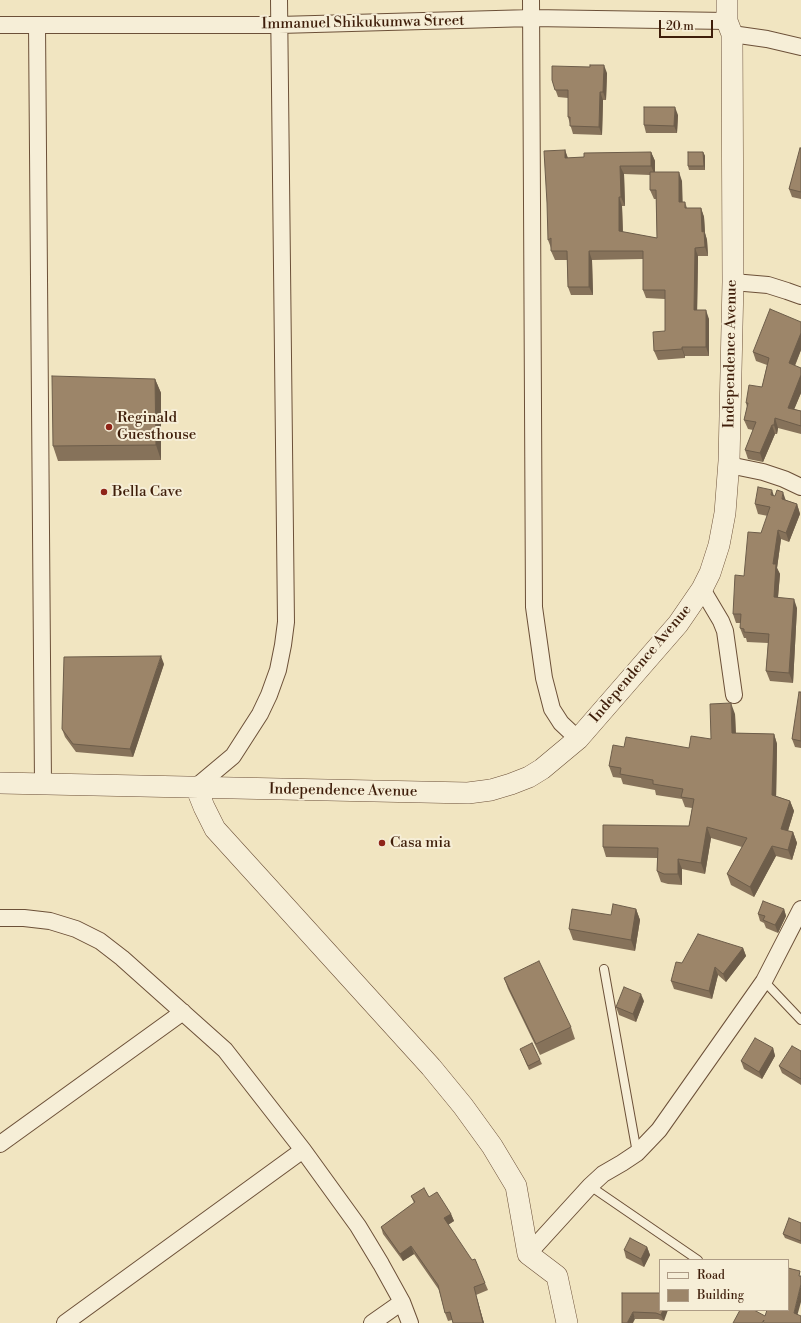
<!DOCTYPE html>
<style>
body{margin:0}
#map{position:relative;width:801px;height:1323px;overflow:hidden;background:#f1e5c1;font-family:"Libre Bodoni",serif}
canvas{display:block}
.legend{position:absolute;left:659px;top:1259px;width:130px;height:52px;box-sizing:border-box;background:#f6eed7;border:1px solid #ad9b85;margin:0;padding:5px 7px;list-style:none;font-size:12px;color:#3f1e0a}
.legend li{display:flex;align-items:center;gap:8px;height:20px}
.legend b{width:20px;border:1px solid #ad9b85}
.scale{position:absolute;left:659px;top:20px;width:54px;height:18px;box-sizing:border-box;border:2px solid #3f1e0a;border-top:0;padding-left:5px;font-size:12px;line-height:14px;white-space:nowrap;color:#3f1e0a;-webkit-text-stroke:3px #f6eed7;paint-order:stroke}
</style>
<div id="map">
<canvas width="801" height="1323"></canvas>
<ul class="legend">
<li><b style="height:5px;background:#f6eed7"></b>Road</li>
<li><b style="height:11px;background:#9c8569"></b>Building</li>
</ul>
<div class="scale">20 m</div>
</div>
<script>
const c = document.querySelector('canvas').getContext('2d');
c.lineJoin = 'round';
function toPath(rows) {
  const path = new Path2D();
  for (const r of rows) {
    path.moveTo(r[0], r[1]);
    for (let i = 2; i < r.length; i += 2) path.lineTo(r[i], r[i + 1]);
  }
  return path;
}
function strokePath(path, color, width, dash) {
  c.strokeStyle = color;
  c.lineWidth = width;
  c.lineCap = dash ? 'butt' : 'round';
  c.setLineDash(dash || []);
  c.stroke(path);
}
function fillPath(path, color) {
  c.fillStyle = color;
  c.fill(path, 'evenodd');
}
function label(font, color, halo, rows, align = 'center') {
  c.font = font + ' "Libre Bodoni",serif';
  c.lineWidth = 4;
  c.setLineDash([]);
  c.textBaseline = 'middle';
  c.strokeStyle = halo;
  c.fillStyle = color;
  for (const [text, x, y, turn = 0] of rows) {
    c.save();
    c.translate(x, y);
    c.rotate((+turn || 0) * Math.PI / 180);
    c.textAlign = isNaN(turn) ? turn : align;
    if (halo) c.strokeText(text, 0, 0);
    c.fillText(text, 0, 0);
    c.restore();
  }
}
const service = toPath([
 [604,969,637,1153],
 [764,981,801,1020],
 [590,1186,698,1260]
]);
const minor = toPath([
 [531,0,534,607,544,678,552,709,561,723,578,739],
 [0,25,279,25,532,18,727,21],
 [37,25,43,783],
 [732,34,767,39,801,47],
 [733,282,768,285,787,291,801,296],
 [729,465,763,472,784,479,801,487],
 [702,589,721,621,725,631,734,695],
 [196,787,233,756,260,714,269,695,278,670,283,645,286,622,279,0],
 [0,918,24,918,50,921,76,929,100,941,122,958,225,1050,303,1150,358,1226,381,1264,402,1302,410,1323],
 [0,1144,183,1012],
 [528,1254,590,1186,603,1174,622,1163,637,1153,659,1130,764,981,801,909],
 [65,1323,303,1150],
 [372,1323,402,1302]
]);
const tertiary = toPath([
 [0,783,468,793,491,790,511,784,529,777,542,769,578,739,678,624,702,589,710,573,719,545,725,513,729,461,733,282,732,34,727,21,727,0],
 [196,787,204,807,215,829,431,1067,463,1106,492,1146,516,1186,528,1254,557,1276,567,1323]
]);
strokePath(service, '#6c5038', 10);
strokePath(minor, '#6c5038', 18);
strokePath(tertiary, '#6c5038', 22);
strokePath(service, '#f6eed7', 8);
strokePath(minor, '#f6eed7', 16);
strokePath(tertiary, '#f6eed7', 21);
fillPath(toPath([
 [607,73,606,100,603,100,602,135,573,134,568,117,568,98,558,97,552,80],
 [678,115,677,133,646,133,644,125],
 [801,148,801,199,792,197,789,189],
 [565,150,568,158,584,157,651,152,655,161,655,172,682,181,682,202,685,202,687,208,701,208,704,217,705,233,707,240,708,256,698,256,697,310,709,319,709,356,685,356,685,358,658,360,654,351,665,331,665,299,646,298,643,290,643,259,592,260,593,295,571,295,568,287,567,260,555,260,551,251,551,248,548,240],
 [624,174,650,175,650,190,654,199,656,199,657,238,623,232,622,206,625,206],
 [703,152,705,156,705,170,689,170,688,166],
 [801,322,801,350,795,366,801,368,801,393,794,409,801,411,801,434,778,428,777,434,775,434,763,462,748,459,745,450,753,430,748,429,744,420,747,407,746,403,762,387,767,365,756,361,753,352],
 [155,379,161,393,161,460,58,461,53,446],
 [774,496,797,504,800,514,789,542,781,539,777,568,780,574,778,598,797,608,793,683,770,681,766,671,768,643,747,642,746,638,744,638,740,628,741,623,736,623,733,614,744,576,761,533,768,516,758,514,755,504],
 [164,664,133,757,76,752,65,737,62,729],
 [801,692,801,748,795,747,792,739],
 [735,714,736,733,774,734,777,744,776,796,790,801,794,811,788,831,793,832,797,843,792,860,776,856,754,897,731,885,727,874,742,847,711,838,705,874,682,869,682,885,668,884,661,882,657,871,657,858,606,857,603,847,689,826,692,808,685,807,682,799,656,795,655,790,623,784,621,778,613,777,609,766,624,747,689,748,711,739],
 [636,909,640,920,635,951,573,940,569,929],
 [784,909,786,916,778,933,766,928,764,923,760,921,758,914],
 [743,948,746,956,726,982,718,975,712,999,674,989,671,981,682,963],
 [504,978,571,1027,575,1039,540,1055,508,989],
 [644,1001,636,1022,619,1015,616,1007],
 [773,1048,775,1056,762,1079,744,1069,741,1061],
 [520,1049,540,1060,542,1064,529,1070],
 [801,1051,801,1085,782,1073,779,1066],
 [411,1196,429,1197,451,1214,454,1221,448,1225,485,1283,488,1290,476,1295,484,1323,453,1323,452,1320,448,1321,445,1313,439,1290,414,1254,403,1261,383,1234,381,1227,414,1203],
 [801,1223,801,1244,785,1238,783,1234],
 [647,1247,650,1255,644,1267,626,1258,624,1250],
 [622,1293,660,1293,664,1321,658,1319,635,1319]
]), '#86725a');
fillPath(toPath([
 [604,65,607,73,606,100,603,92],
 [600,92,603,100,602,135,599,127],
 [675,107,678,115,677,133,674,126],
 [565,150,568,159,565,158],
 [651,152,655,161,655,175,651,166],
 [703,152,705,156,705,170,704,166],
 [620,166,624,174,625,206,621,197],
 [679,172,682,181,683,211,679,202],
 [619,197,622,206,623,240,619,231],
 [701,208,704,217,705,233,707,240,708,256,705,247,702,232],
 [695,248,698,256,697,319,694,310],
 [589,251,592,260,593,295,589,287],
 [706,310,709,319,709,356,706,347],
 [801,333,801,350,792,372,789,363],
 [682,347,685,356,685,358,682,349],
 [801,375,801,393,791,417,788,408],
 [155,379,161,393,161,460,156,445],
 [775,418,778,428,777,434,774,425],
 [772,425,775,434,763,462,760,453],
 [772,490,775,499,771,495],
 [783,492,786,501,782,499],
 [797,504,800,514,789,542,786,533],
 [778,530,781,539,777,568,780,574,777,607,774,597,773,564],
 [794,599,797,608,793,683,789,673],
 [161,656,164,664,133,757,130,749],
 [731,703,735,714,736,743,732,733],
 [774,734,777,744,776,805,772,795],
 [790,801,794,811,785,840,781,829],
 [707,827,711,838,705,874,701,863],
 [793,832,797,843,792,860,788,850],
 [772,846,776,856,754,897,750,887],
 [678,859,682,869,682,885,678,874],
 [636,909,640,920,635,951,631,940],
 [784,909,786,916,778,933,775,925],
 [743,948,746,956,726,982,723,974],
 [715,967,718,975,712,999,709,991],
 [641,994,644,1001,636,1022,633,1014],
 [773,1048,775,1056,762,1079,759,1072],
 [451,1214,454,1221,446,1226,444,1218],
 [411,1246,414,1254,403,1261,400,1254],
 [647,1247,650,1255,644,1267,641,1259],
 [801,1284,801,1302,796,1320,794,1313],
 [474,1287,476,1295,484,1323,483,1323],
 [663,1310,668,1310,664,1321,661,1315],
 [633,1312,635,1319,633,1323,627,1323]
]), '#6d5d4a');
const building = toPath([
 [590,65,604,65,603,92,600,92,599,127,570,126,570,117,568,117,568,90,555,90,552,80,552,66,590,67,590,65],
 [644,107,675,107,674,126,644,125,644,107],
 [800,148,801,148,801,192,789,189,800,148],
 [565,150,565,158,584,157,584,153,651,152,651,166,620,166,621,197,619,197,619,231,657,238,656,190,650,190,650,172,679,172,679,202,685,202,685,208,701,208,702,232,704,231,705,247,695,248,694,310,706,310,706,347,682,347,682,349,654,351,653,332,665,331,665,290,643,290,643,251,589,251,589,287,568,287,567,251,551,251,551,238,548,240,547,203,544,151,565,150],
 [688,152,703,152,704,166,688,166,688,152],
 [770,309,801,322,801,333,789,363,801,368,801,375,788,408,801,411,801,426,775,418,774,425,772,425,760,453,745,450,756,422,744,420,748,403,746,403,749,385,762,387,769,358,753,352,770,309],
 [52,376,155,379,156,445,53,446,52,376],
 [758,487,772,490,771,495,775,496,777,490,783,492,782,499,797,504,786,533,778,530,773,564,776,564,774,597,794,599,789,673,766,671,769,634,744,632,744,629,740,628,741,614,733,614,735,575,744,576,748,532,761,533,770,507,755,504,758,487],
 [161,656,130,749,73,744,62,729,64,657,161,656],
 [799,692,801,692,801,741,792,739,799,692],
 [731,703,732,733,774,734,772,795,790,801,781,829,793,832,788,850,772,846,750,887,727,874,747,838,707,827,701,863,678,859,678,874,664,874,657,871,658,848,603,847,603,825,689,826,694,799,681,797,683,789,653,784,653,780,620,774,621,768,609,766,613,745,624,747,626,737,689,748,691,736,711,739,710,704,731,703],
 [763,901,784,909,775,925,763,920,765,916,758,914,763,901],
 [613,904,636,909,631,940,569,929,572,909,611,915,613,904],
 [698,934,743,948,723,974,715,967,709,991,671,981,676,962,682,963,698,934],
 [539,961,571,1027,536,1044,504,978,539,961],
 [624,987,641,994,633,1014,616,1007,624,987],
 [755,1038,773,1048,759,1072,741,1061,755,1038],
 [532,1043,540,1060,528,1066,520,1049,532,1043],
 [792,1046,801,1051,801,1079,779,1066,792,1046],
 [424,1188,429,1197,437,1192,451,1214,444,1218,472,1260,475,1259,485,1283,474,1287,483,1323,453,1323,450,1312,445,1313,438,1285,411,1246,400,1254,381,1227,415,1202,411,1196,424,1188],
 [789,1218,801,1223,801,1241,783,1234,789,1218],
 [630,1238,647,1247,641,1259,624,1250,630,1238],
 [788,1268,800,1271,799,1276,801,1276,801,1284,794,1313,801,1316,801,1323,765,1323,763,1322,764,1320,762,1323,733,1323,740,1310,754,1310,765,1316,767,1310,788,1310,788,1268],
 [622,1293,660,1293,660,1310,663,1310,661,1315,656,1313,633,1312,627,1323,622,1323,622,1293]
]);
fillPath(building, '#9c8569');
strokePath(building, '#6d5d4a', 1);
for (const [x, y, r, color] of [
 [109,427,4,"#8f2418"],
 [104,492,4,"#8f2418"],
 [382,843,4,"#8f2418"]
]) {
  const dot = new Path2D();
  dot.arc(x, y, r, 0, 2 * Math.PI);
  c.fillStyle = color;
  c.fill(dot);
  strokePath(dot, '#f6eed7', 1.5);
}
label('15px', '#3f1e0a', '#f6eed7', [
 ["Immanuel Shikukumwa Street",363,23,-1],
 ["Independence Avenue",731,354,-89],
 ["Independence Avenue",641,664,-50],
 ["Independence Avenue",343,791,1]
]);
label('15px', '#3f1e0a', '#f6eed7', [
 ["Reginald",117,418],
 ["Guesthouse",117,435],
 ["Bella Cave",112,492],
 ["Casa mia",390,843]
], 'left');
</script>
